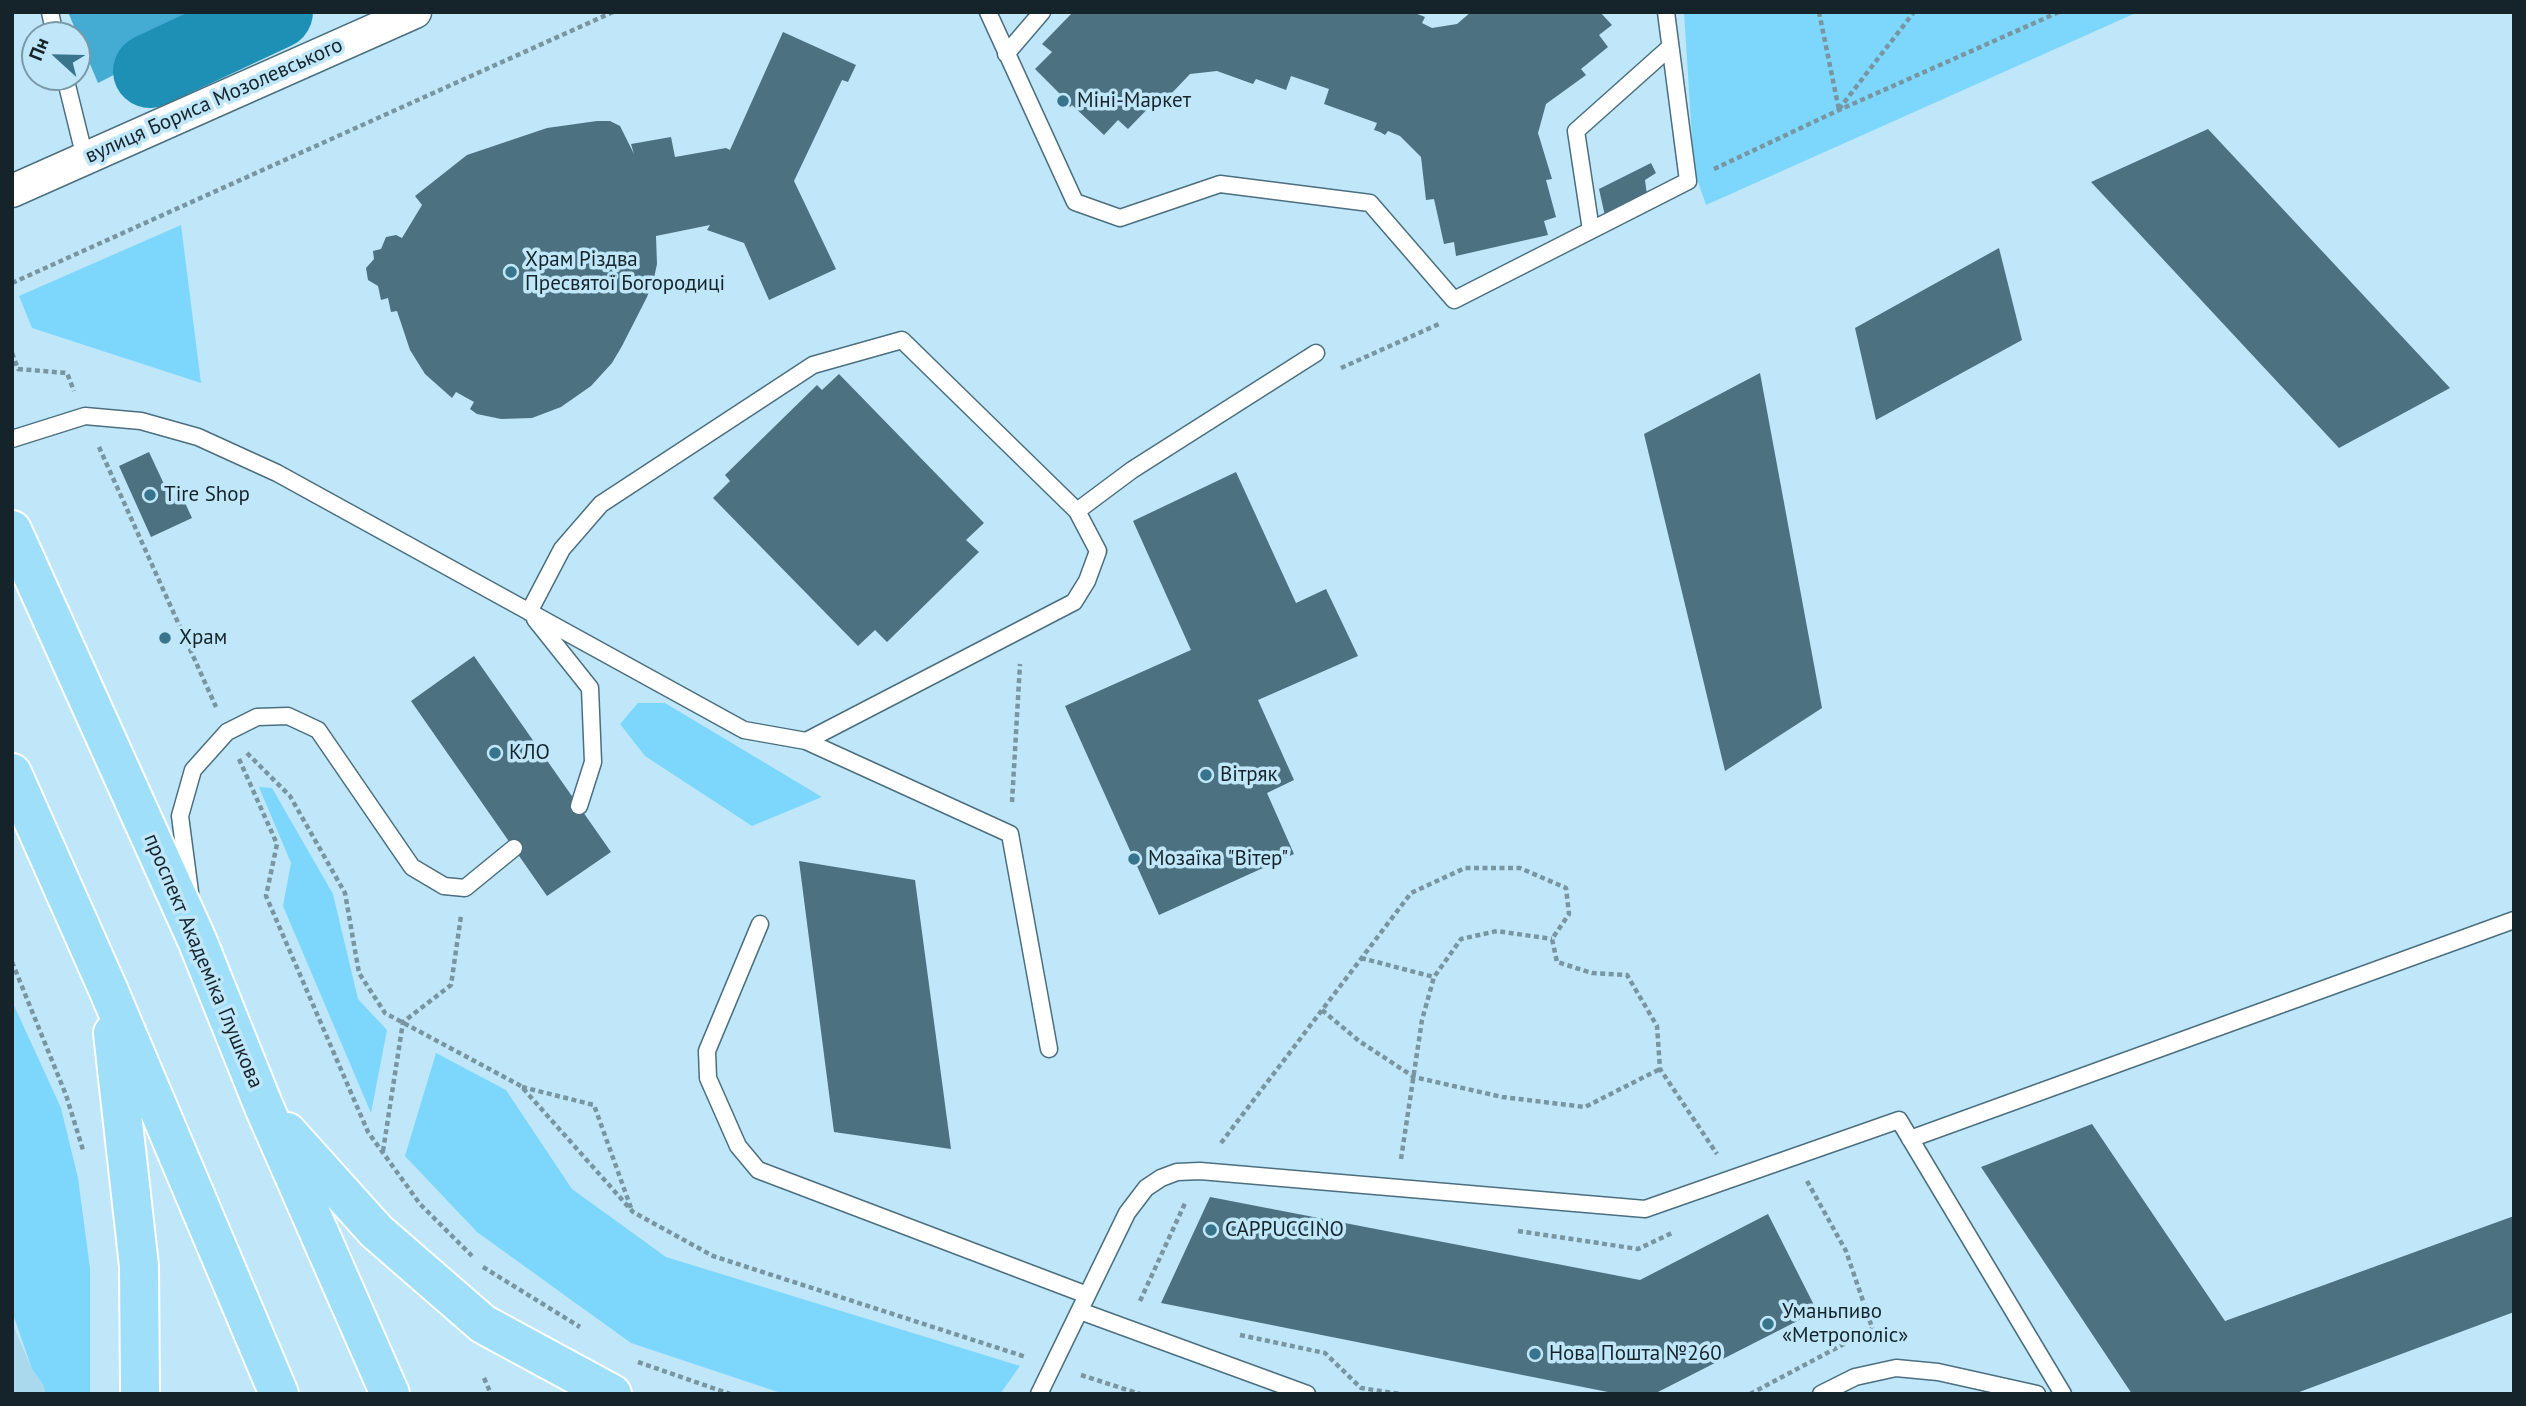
<!DOCTYPE html>
<meta charset="utf-8">
<style>
body{margin:0}
#map{position:relative;width:2526px;height:1406px;overflow:hidden;background:#bfe7f9;font-family:"PT Sans",sans-serif}
canvas{display:block}
.frame{position:absolute;inset:0;border:14px solid #15242b;pointer-events:none}
.north{position:absolute;left:21px;top:21px;width:70px;height:70px;box-sizing:border-box;background:#bfe7f9;border:2px solid #7b99a7;border-radius:50%;rotate:292deg;font-size:19px;font-weight:700;line-height:28px;text-align:center;color:#15242b}
.north::after{content:'';display:block;margin:auto;width:24px;height:32px;background:#38748b;clip-path:polygon(50% 0,100% 100%,50% 72%,0 100%)}
</style>
<div id="map">
<canvas width="2526" height="1406"></canvas>
<div class="frame"></div>
<div class="north">Пн</div>
</div>
<script>
const c = document.querySelector('canvas').getContext('2d');
c.lineJoin = 'round';
function fillPath(path, color) {
  c.fillStyle = color;
  c.fill(path, 'evenodd');
}
function toPath(rows) {
  const path = new Path2D();
  for (const r of rows) {
    path.moveTo(r[0], r[1]);
    for (let i = 2; i < r.length; i += 2) path.lineTo(r[i], r[i + 1]);
  }
  return path;
}
function strokePath(path, color, width, dash) {
  c.strokeStyle = color;
  c.lineWidth = width;
  c.lineCap = dash ? 'butt' : 'round';
  c.setLineDash(dash || []);
  c.stroke(path);
}
function label(font, color, halo, rows, align = 'center') {
  c.font = font + ' "PT Sans",sans-serif';
  c.lineWidth = 7;
  c.setLineDash([]);
  c.textBaseline = 'middle';
  c.strokeStyle = halo;
  c.fillStyle = color;
  for (const [text, x, y, turn = 0] of rows) {
    c.save();
    c.translate(x, y);
    c.rotate((+turn || 0) * Math.PI / 180);
    c.textAlign = isNaN(turn) ? turn : align;
    if (halo) c.strokeText(text, 0, 0);
    c.fillText(text, 0, 0);
    c.restore();
  }
}
fillPath(toPath([
 [12,1323,32,1369,44,1386,45,1394,12,1394]
]), '#aad9ee');
fillPath(toPath([
 [1684,12,2138,12,1706,205,1694,170],
 [181,225,201,383,32,328,19,296],
 [638,703,665,703,822,797,752,826,645,756,620,724],
 [259,787,272,788,333,894,358,999,387,1030,371,1113,283,906,291,863],
 [12,1001,61,1108,78,1178,90,1268,90,1394,45,1394,44,1386,32,1369,12,1311],
 [436,1053,506,1090,572,1189,666,1257,1020,1366,1000,1394,784,1394,631,1343,477,1232,405,1156]
]), '#7dd7fc');
fillPath(toPath([
 [68,12,238,12,98,83]
]), '#44acd3');
strokePath(toPath([
 [150,71,276,12]
]), '#1e90b6', 74);
fillPath(toPath([
 [1073,12,1412,12,1425,17,1422,23,1432,28,1457,24,1471,12,1600,12,1612,25,1599,35,1608,47,1581,69,1586,75,1546,104,1538,133,1552,179,1546,180,1556,217,1544,221,1548,235,1456,256,1454,242,1444,244,1434,199,1426,200,1421,157,1400,136,1388,131,1385,135,1380,132,1374,130,1377,123,1324,104,1329,89,1291,76,1286,90,1256,79,1253,84,1217,71,1190,74,1169,96,1164,92,1128,129,1118,120,1104,135,1072,105,1070,107,1063,101,1065,99,1035,69,1052,52,1042,44],
 [783,32,856,65,848,82,842,80,794,181,836,269,769,300,744,243,707,230,710,225,656,236,657,264,654,278,647,297,622,346,612,363,591,386,561,407,532,418,501,419,477,414,470,409,474,402,456,392,452,398,425,374,410,350,397,311,391,312,388,298,381,300,378,286,368,280,366,268,374,259,373,251,381,249,386,237,396,235,402,238,422,205,415,196,467,155,547,128,597,121,610,121,620,126,634,154,631,144,671,137,675,157,726,148,730,150],
 [2208,129,2450,388,2339,448,2091,182],
 [1651,163,1656,173,1645,180,1647,195,1605,216,1599,189],
 [1999,248,2022,340,1876,420,1855,328],
 [1760,373,1822,708,1725,771,1644,434],
 [839,374,984,523,966,540,979,552,887,642,875,630,858,646,713,498,730,481,725,475,817,385,822,390],
 [149,452,170,497,180,492,192,518,151,537,119,466],
 [1236,472,1296,603,1326,589,1358,656,1258,700,1294,780,1267,793,1294,854,1159,915,1065,706,1191,650,1133,521],
 [474,656,611,852,547,896,411,701],
 [799,861,915,880,951,1149,834,1132],
 [2092,1124,2225,1321,2514,1216,2514,1312,2294,1394,2132,1394,1981,1167],
 [1210,1197,1640,1280,1768,1214,1817,1311,1654,1394,1618,1394,1161,1303]
]), '#4c7180');
const service = toPath([
 [50,12,55,35],
 [988,12,1075,202,1120,218,1220,184,1370,203,1454,300,1688,181,1666,12],
 [1006,54,1042,12],
 [65,77,85,158],
 [1591,230,1576,131,1669,48],
 [12,439,85,416,141,421,198,437,277,473,744,730,806,741,1010,834,1049,1049],
 [1077,511,1132,470,1316,353],
 [529,612,562,549,601,504,813,365,902,340,1077,511,1098,551,1087,581,1074,602,806,741],
 [535,619,590,688,593,762,579,806],
 [190,892,180,816,193,770,227,732,257,717,288,716,318,730,412,867,444,886,465,888,514,848],
 [760,924,707,1051,708,1078,738,1146,758,1170,1087,1295],
 [1910,1139,2514,920],
 [1080,1311,1307,1394],
 [1039,1394,1127,1213,1146,1188,1161,1178,1177,1172,1200,1171,1645,1209,1899,1120,2063,1394],
 [1821,1394,1855,1377,1896,1368,1938,1372,2037,1394]
]);
const minor = toPath([
 [12,191,415,12]
]);
const trunk = toPath([
 [12,530,197,940,264,1107,390,1394],
 [12,773,108,989,279,1394],
 [113,1033,139,1266,140,1394],
 [287,1132,376,1231,483,1324,612,1394]
]);
strokePath(service, '#4b6f7f', 19);
strokePath(minor, '#4b6f7f', 35);
strokePath(trunk, '#fff', 42);
strokePath(toPath([
 [1819,12,1839,110],
 [1839,109,1914,12],
 [1714,169,1839,110,2059,12],
 [12,283,613,12],
 [12,353,18,369,67,373,74,391],
 [1341,368,1439,324],
 [99,447,216,707],
 [247,753,290,796,345,893,359,973,385,1013,521,1086,633,1212,713,1256,1026,1357],
 [239,759,277,844,266,896,368,1132,420,1204,472,1256],
 [1012,802,1020,664],
 [1361,958,1434,977],
 [12,962,66,1095,83,1150],
 [1322,1010,1359,1041,1414,1077,1502,1097,1585,1107,1660,1069],
 [522,1087,594,1105,631,1208],
 [1221,1143,1411,893,1465,868,1520,868,1566,888,1569,914,1552,939,1557,962,1592,973,1627,975,1657,1026,1660,1069,1717,1154],
 [383,1151,403,1022,451,985,461,916],
 [1401,1159,1422,1020,1434,977,1461,939,1497,931,1552,939],
 [1807,1181,1846,1251,1877,1342],
 [1518,1231,1638,1249,1672,1233],
 [483,1267,580,1327],
 [1140,1301,1186,1201],
 [1240,1335,1325,1353,1361,1388,1400,1394],
 [638,1362,730,1394],
 [1081,1375,1140,1394],
 [484,1378,491,1394],
 [1750,1394,1872,1329]
]), '#7895a2', 4.5, [5, 3.5]);
strokePath(service, '#fff', 16);
strokePath(minor, '#fff', 32);
strokePath(trunk, '#9fdffa', 38);
for (const [x, y, r, color] of [
 [1063,101,7,"#38748b"],
 [511,272,7,"#38748b"],
 [150,495,7,"#38748b"],
 [165,638,7,"#38748b"],
 [495,753,7,"#38748b"],
 [1206,775,7,"#38748b"],
 [1134,859,7,"#38748b"],
 [1211,1230,7,"#38748b"],
 [1768,1324,7,"#38748b"],
 [1535,1354,7,"#38748b"]
]) {
  const dot = new Path2D();
  dot.arc(x, y, r, 0, 2 * Math.PI);
  c.fillStyle = color;
  c.fill(dot);
  strokePath(dot, '#bfe7f9', 2.5);
}
label('21px', '#15242b', '#bfe7f9', [
 ["вулиця Бориса Мозолевського",214,101,-24],
 ["проспект Академіка Глушкова",203,961,67]
]);
label('21px', '#15242b', '#bfe7f9', [
 ["Міні-Маркет",1077,101],
 ["Храм Різдва",525,260],
 ["Пресвятої Богородиці",525,284],
 ["Tire Shop",164,495],
 ["Храм",179,638],
 ["КЛО",509,753],
 ["Вітряк",1220,775],
 ["Мозаїка \"Вітер\"",1148,859],
 ["CAPPUCCINO",1225,1230],
 ["Уманьпиво",1782,1312],
 ["«Метрополіс»",1782,1336],
 ["Нова Пошта №260",1549,1354]
], 'left');
</script>
